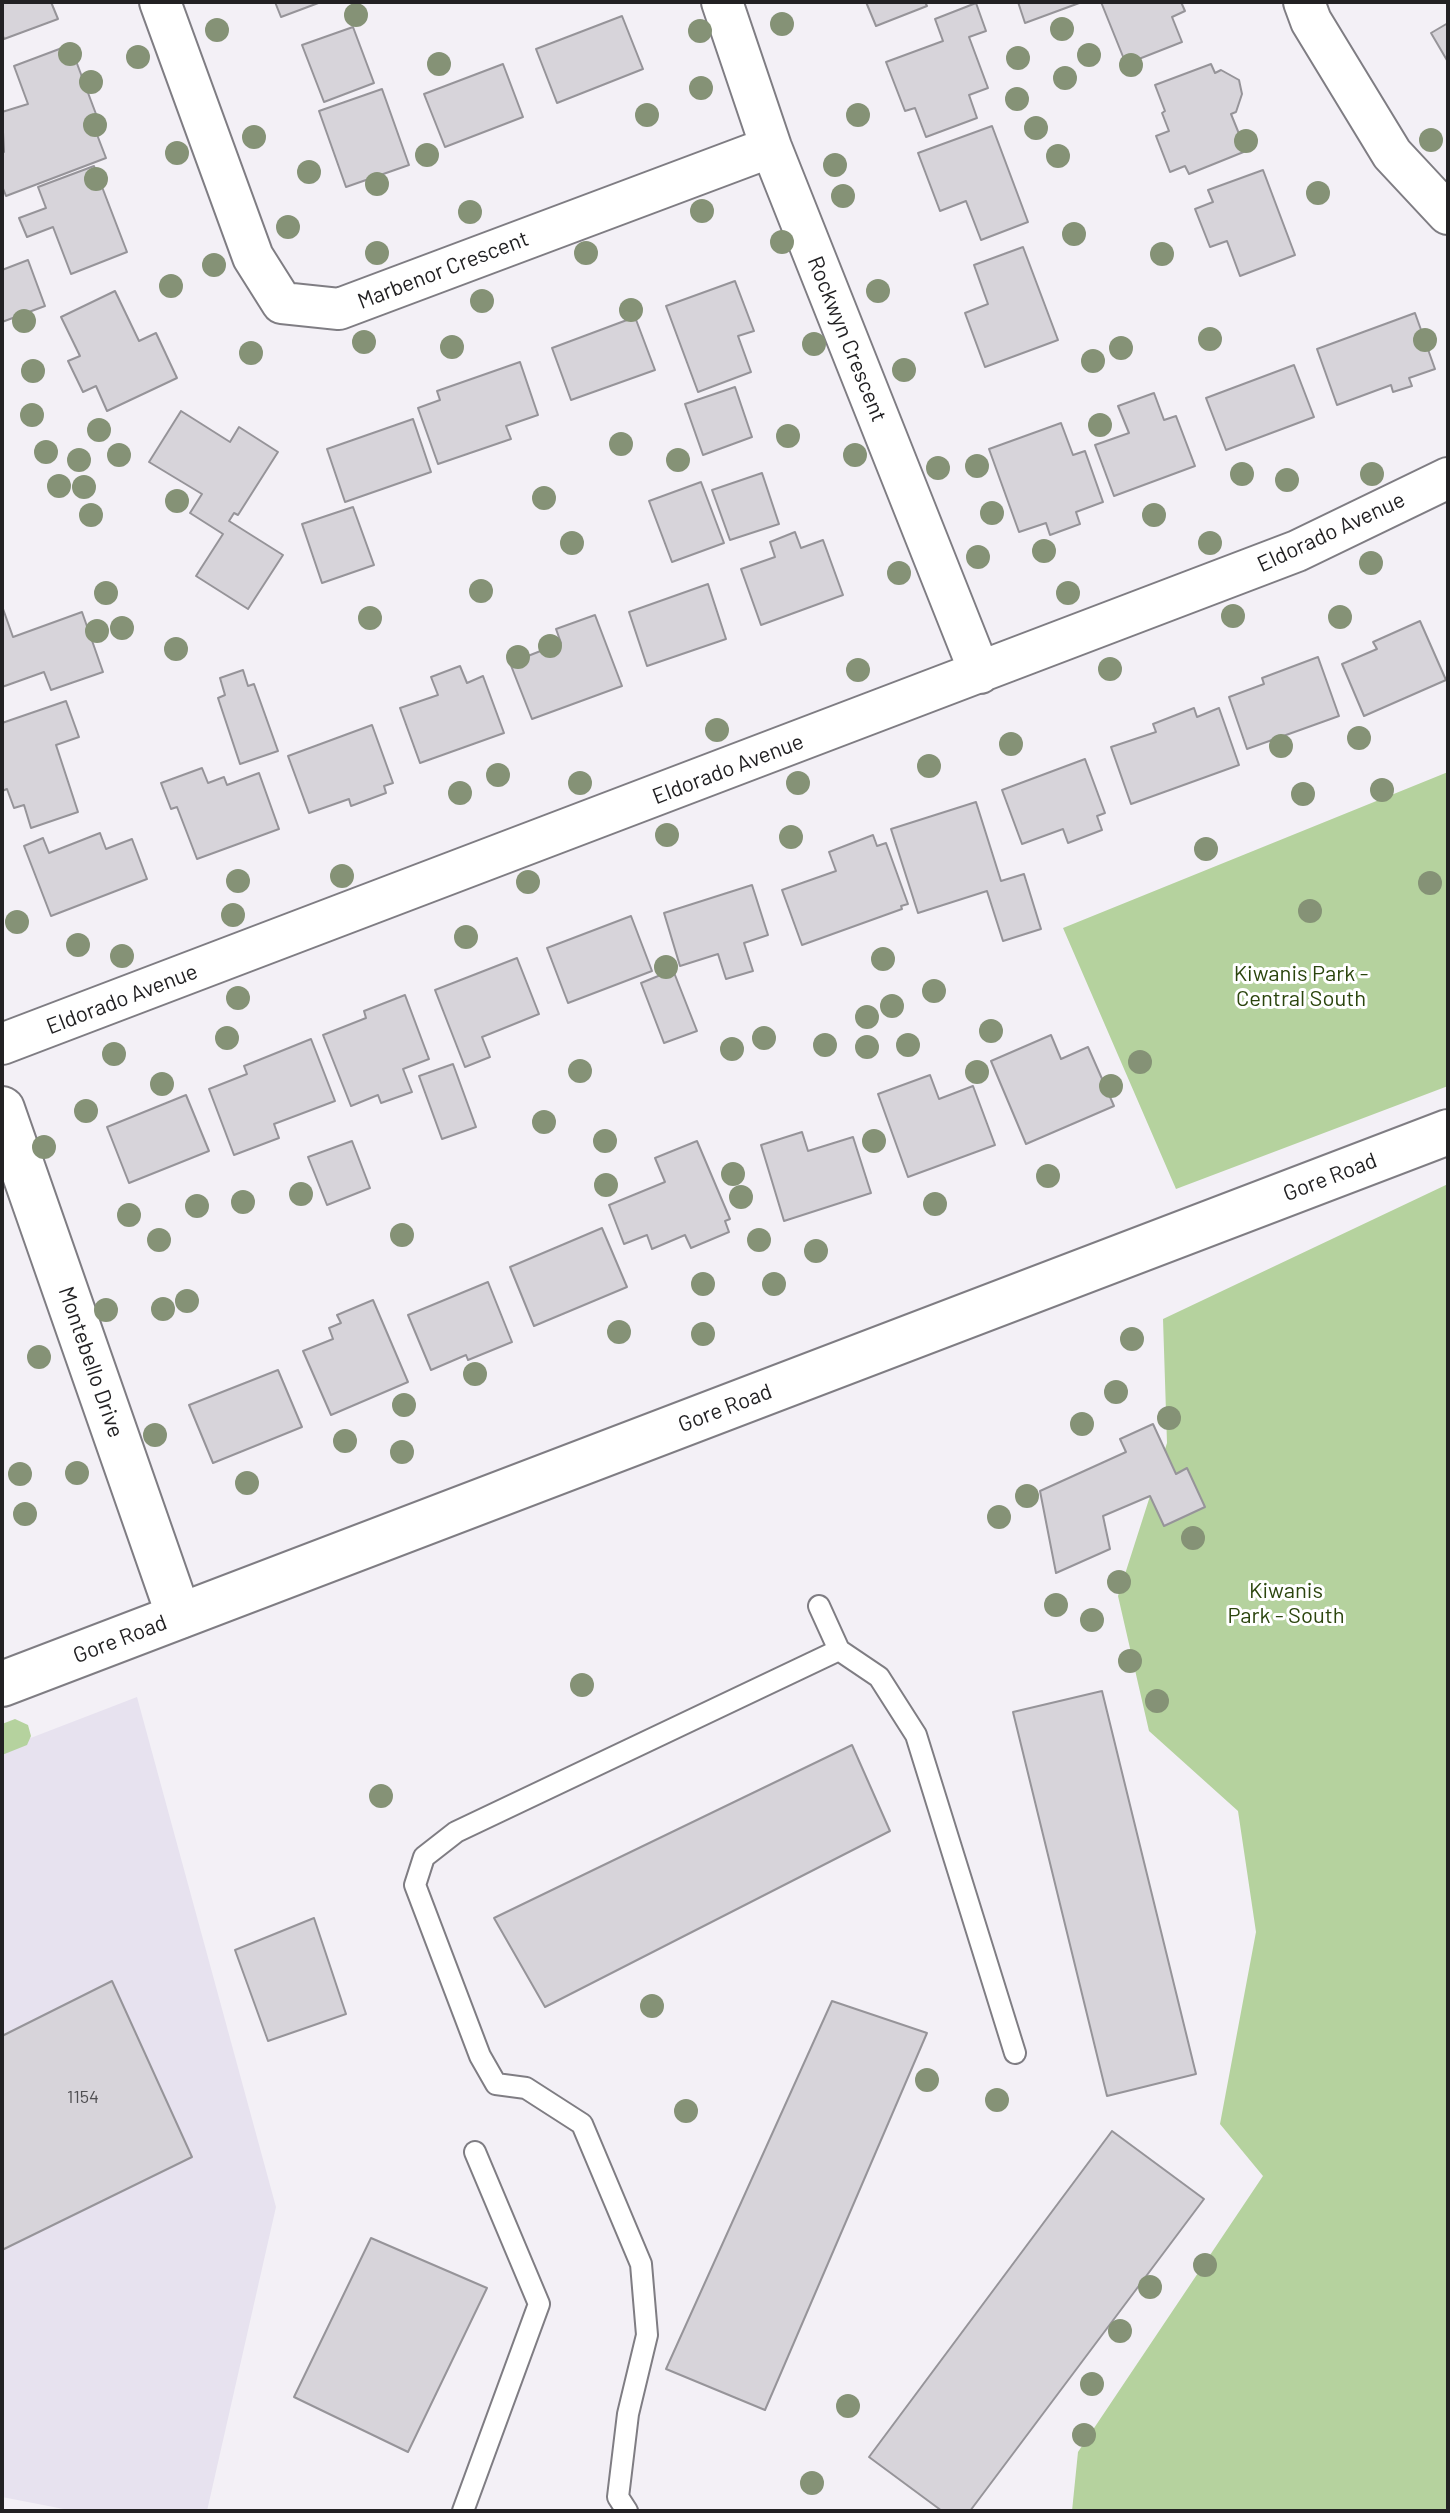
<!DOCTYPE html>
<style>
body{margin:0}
#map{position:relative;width:1450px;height:2513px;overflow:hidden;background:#f3f0f6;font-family:Barlow,sans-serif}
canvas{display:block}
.frame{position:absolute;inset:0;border:4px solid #222123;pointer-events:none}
</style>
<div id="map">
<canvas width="1450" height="2513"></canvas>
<div class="frame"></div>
</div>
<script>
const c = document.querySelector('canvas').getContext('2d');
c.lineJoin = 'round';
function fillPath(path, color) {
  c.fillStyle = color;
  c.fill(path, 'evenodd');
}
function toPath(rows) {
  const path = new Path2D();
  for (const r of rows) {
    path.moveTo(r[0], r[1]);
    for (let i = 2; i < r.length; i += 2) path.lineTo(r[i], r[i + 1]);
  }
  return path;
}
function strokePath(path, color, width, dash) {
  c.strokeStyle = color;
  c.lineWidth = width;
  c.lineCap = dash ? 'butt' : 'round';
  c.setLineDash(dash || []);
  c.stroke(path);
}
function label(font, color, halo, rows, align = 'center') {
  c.font = font + ' Barlow,sans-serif';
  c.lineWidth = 6;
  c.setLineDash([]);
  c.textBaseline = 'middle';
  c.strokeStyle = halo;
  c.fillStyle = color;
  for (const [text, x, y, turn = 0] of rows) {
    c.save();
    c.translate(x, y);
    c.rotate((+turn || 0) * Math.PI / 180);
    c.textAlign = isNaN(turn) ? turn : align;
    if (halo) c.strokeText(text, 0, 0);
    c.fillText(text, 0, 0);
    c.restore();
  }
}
fillPath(toPath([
 [137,1697,276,2207,207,2511,74,2511,2,2497,2,1749]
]), '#e7e2ef');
fillPath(toPath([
 [1448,772,1448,1086,1176,1189,1063,928],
 [1448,1184,1448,2511,1072,2511,1078,2452,1263,2176,1220,2124,1256,1932,1238,1811,1149,1731,1118,1596,1167,1443,1163,1319],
 [15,1719,28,1725,31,1736,27,1745,2,1755,2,1724]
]), '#b5d29e');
const building = toPath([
 [2,2,51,2,58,19,4,39,2,33,2,2],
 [275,2,321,2,281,17,275,2],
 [866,2,925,2,927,6,876,26,866,2],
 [1018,2,1082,2,1025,23,1018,2],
 [1101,2,1181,2,1185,11,1172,17,1182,42,1126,64,1101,2],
 [976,3,986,31,969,37,988,88,969,95,977,118,926,137,915,108,905,111,886,62,943,41,935,19,976,3],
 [622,16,643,69,557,103,536,49,622,16],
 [1448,23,1448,62,1431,33,1448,23],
 [353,27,374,83,324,102,302,45,353,27],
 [70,45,102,130,96,132,106,158,6,196,2,186,2,152,4,152,2,112,28,104,14,66,70,45],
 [503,64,523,117,445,147,424,94,503,64],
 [1211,64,1215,73,1221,70,1239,80,1242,94,1236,112,1231,114,1246,151,1189,174,1185,166,1170,172,1156,136,1169,131,1162,113,1165,111,1155,85,1211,64],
 [382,89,409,165,346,187,319,111,382,89],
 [992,126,1028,222,981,240,966,201,940,211,918,153,992,126],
 [94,166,127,252,71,274,53,227,27,237,19,218,46,208,38,187,94,166],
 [1263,170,1295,255,1240,276,1227,241,1210,247,1195,209,1213,202,1208,190,1263,170],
 [1023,247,1058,340,985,367,965,313,988,304,974,265,1023,247],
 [28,260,45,306,2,322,2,270,28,260],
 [735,281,754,331,738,336,751,372,698,392,666,306,735,281],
 [115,291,139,341,156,333,177,378,107,411,96,386,83,392,68,361,80,356,61,317,115,291],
 [1415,313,1435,369,1409,378,1412,386,1393,392,1391,385,1337,405,1317,349,1415,313],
 [635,317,655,370,571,400,552,348,635,317],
 [520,362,538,415,506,426,511,439,438,464,418,408,440,400,437,391,520,362],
 [1294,365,1314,417,1226,450,1206,398,1294,365],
 [735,387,752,437,703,455,685,404,735,387],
 [1154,393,1164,420,1176,416,1195,466,1114,496,1095,445,1129,433,1118,406,1154,393],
 [181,411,230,442,239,427,278,452,238,515,234,513,229,521,283,555,248,609,196,576,223,534,190,513,202,494,149,462,181,411],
 [413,419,431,472,345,502,327,449,413,419],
 [1061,423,1073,455,1085,451,1103,502,1076,512,1080,524,1050,535,1046,523,1019,532,989,449,1061,423],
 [762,473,779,524,730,540,712,490,762,473],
 [701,482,724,543,672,562,649,501,701,482],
 [353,507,374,565,322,583,302,524,353,507],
 [795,532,801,548,823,540,843,595,761,625,741,569,775,557,770,542,795,532],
 [708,584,726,639,647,666,629,612,708,584],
 [2,606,13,637,82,612,103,672,51,690,44,672,2,687,2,606],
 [595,615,622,686,532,719,510,663,561,643,556,629,595,615],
 [1420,621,1446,680,1364,716,1342,664,1377,649,1373,642,1420,621],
 [1318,657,1339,716,1247,749,1229,697,1264,684,1262,678,1318,657],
 [460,666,467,683,483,676,504,733,420,763,400,708,438,695,431,677,460,666],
 [243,670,248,686,254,684,278,751,240,764,218,698,225,695,220,678,243,670],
 [66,701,79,737,56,745,78,812,31,828,24,805,14,808,7,789,2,791,2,723,66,701],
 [1194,708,1197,717,1219,708,1239,765,1131,804,1111,747,1156,732,1153,724,1194,708],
 [372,725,393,783,384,786,386,793,351,806,349,799,309,813,288,756,372,725],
 [1085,759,1105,813,1097,816,1102,830,1068,843,1063,829,1022,844,1002,790,1085,759],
 [202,768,208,783,224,777,227,785,259,773,279,829,197,859,177,807,171,809,161,783,202,768],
 [976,802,1001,881,1024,874,1041,929,1003,941,987,891,918,913,891,829,976,802],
 [100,833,106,849,132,839,147,879,51,916,24,846,43,838,49,853,100,833],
 [873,835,877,846,886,843,908,904,901,906,902,909,802,945,782,890,836,871,829,852,873,835],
 [752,885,768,935,744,943,753,971,726,979,718,954,680,966,664,913,752,885],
 [631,916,652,971,568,1003,547,948,631,916],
 [517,958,539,1014,482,1037,490,1057,465,1067,435,990,517,958],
 [673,970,697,1031,664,1043,641,983,673,970],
 [405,995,429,1059,403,1069,412,1092,381,1103,378,1095,351,1106,323,1035,366,1018,364,1011,405,995],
 [1051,1035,1061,1059,1088,1047,1114,1106,1026,1144,991,1061,1051,1035],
 [311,1039,335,1101,274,1124,279,1138,234,1155,209,1089,247,1074,244,1066,311,1039],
 [453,1064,476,1127,442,1139,419,1076,453,1064],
 [930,1075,939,1099,973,1086,995,1145,908,1177,878,1094,930,1075],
 [186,1095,209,1151,129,1183,107,1127,186,1095],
 [802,1132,808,1151,853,1137,871,1193,784,1221,761,1145,802,1132],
 [352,1141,370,1188,327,1205,308,1157,352,1141],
 [697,1141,730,1219,725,1221,729,1232,691,1248,685,1235,652,1249,647,1235,624,1244,609,1205,665,1182,655,1158,697,1141],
 [602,1228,627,1287,534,1326,510,1267,602,1228],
 [488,1282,512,1342,468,1360,466,1355,431,1370,408,1315,488,1282],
 [373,1300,408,1382,331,1415,303,1351,333,1339,329,1328,341,1323,337,1315,373,1300],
 [278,1370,302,1427,213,1463,189,1405,278,1370],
 [1153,1424,1176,1474,1187,1468,1205,1507,1164,1526,1150,1496,1103,1516,1110,1549,1056,1573,1040,1491,1126,1452,1120,1439,1153,1424],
 [1102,1691,1196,2074,1107,2096,1013,1712,1102,1691],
 [852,1745,890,1831,545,2007,494,1918,852,1745],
 [314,1918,346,2014,268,2041,235,1950,314,1918],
 [112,1981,192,2157,2,2250,2,2036,112,1981],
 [832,2001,927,2033,765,2410,666,2369,832,2001],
 [1112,2131,1204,2199,970,2511,942,2511,869,2457,1112,2131],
 [371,2238,487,2288,408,2452,294,2397,371,2238]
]);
fillPath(building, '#d7d4da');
strokePath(building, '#969499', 2);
const service = toPath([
 [839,1650,879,1677,916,1735,1015,2053],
 [463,2511,539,2304,475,2152],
 [627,2511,618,2497,628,2414,647,2335,641,2264,582,2124,526,2088,496,2084,480,2056,415,1885,424,1857,456,1832,839,1650,819,1606]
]);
const minor = toPath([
 [160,2,253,257,282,303,339,309,771,147],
 [722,2,771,147,980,673],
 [1304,2,1311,21,1392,154,1448,214],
 [2,1044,1297,551,1448,478]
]);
const tertiary = toPath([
 [2,1109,179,1616]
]);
const secondary = toPath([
 [2,1684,1448,1132]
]);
strokePath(service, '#7f7d83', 24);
strokePath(minor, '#7f7d83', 44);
strokePath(tertiary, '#7f7d83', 48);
strokePath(secondary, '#7f7d83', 48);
strokePath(service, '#fff', 20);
strokePath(minor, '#fff', 40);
strokePath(tertiary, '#fff', 44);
strokePath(secondary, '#fff', 44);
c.fillStyle = '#859276';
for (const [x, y] of [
 [356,15],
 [782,24],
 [1062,29],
 [217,30],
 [700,31],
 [70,54],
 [1089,55],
 [138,57],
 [1018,58],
 [439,64],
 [1131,65],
 [1065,78],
 [91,82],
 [701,88],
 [1017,99],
 [647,115],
 [858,115],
 [95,125],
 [1036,128],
 [254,137],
 [1431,140],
 [1246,141],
 [177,153],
 [427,155],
 [1058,156],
 [835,165],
 [309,172],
 [96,179],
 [377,184],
 [1318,193],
 [843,196],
 [702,211],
 [470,212],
 [288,227],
 [1074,234],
 [782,242],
 [377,253],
 [586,253],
 [1162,254],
 [214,265],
 [171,286],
 [878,291],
 [482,301],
 [631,310],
 [24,321],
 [1210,339],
 [1425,340],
 [364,342],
 [814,344],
 [452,347],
 [1121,348],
 [251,353],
 [1093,361],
 [904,370],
 [33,371],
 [32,415],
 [1100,425],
 [99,430],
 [788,436],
 [621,444],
 [46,452],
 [119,455],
 [855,455],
 [79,460],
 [678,460],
 [977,466],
 [938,468],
 [1242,474],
 [1372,474],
 [1287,480],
 [59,486],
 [84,487],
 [544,498],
 [177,501],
 [992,513],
 [91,515],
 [1154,515],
 [572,543],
 [1210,543],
 [1044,551],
 [978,557],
 [1371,563],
 [899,573],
 [481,591],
 [106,593],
 [1068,593],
 [1233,616],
 [1340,617],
 [370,618],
 [122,628],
 [97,631],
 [550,646],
 [176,649],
 [518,657],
 [1110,669],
 [858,670],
 [717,730],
 [1359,738],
 [1011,744],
 [1281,746],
 [929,766],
 [498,775],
 [580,783],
 [798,783],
 [1382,790],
 [460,793],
 [1303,794],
 [667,835],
 [791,837],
 [1206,849],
 [342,876],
 [238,881],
 [528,882],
 [1430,883],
 [1310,911],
 [233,915],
 [17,922],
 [466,937],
 [78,945],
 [122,956],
 [883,959],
 [666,967],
 [934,991],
 [238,998],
 [892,1006],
 [867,1017],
 [991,1031],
 [227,1038],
 [764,1038],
 [825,1045],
 [908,1045],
 [867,1047],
 [732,1049],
 [114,1054],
 [1140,1062],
 [580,1071],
 [977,1072],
 [162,1084],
 [1111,1086],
 [86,1111],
 [544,1122],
 [605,1141],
 [874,1141],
 [44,1147],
 [733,1174],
 [1048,1176],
 [606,1185],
 [301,1194],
 [741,1197],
 [243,1202],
 [935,1204],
 [197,1206],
 [129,1215],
 [402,1235],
 [159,1240],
 [759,1240],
 [816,1251],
 [703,1284],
 [774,1284],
 [187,1301],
 [163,1309],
 [106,1310],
 [619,1332],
 [703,1334],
 [1132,1339],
 [39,1357],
 [475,1374],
 [1116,1392],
 [404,1405],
 [1169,1418],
 [1082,1424],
 [155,1435],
 [345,1441],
 [402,1452],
 [77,1473],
 [20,1474],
 [247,1483],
 [1027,1496],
 [25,1514],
 [999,1517],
 [1193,1538],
 [1119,1582],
 [1056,1605],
 [1092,1620],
 [1130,1661],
 [582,1685],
 [1157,1701],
 [381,1796],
 [652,2006],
 [927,2080],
 [997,2100],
 [686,2111],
 [1205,2265],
 [1150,2287],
 [1120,2331],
 [1092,2384],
 [848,2406],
 [1084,2435],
 [812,2483]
]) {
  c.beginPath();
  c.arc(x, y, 12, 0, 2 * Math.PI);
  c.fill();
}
label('18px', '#4f4e51', null, [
 ["1154",83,2097]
]);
label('22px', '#222123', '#fff', [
 ["Marbenor Crescent",443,270,-21],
 ["Rockwyn Crescent",847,339,68],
 ["Eldorado Avenue",1331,532,-25],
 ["Eldorado Avenue",728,769,-21],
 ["Eldorado Avenue",122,999,-21],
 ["Gore Road",1330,1177,-21],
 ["Montebello Drive",91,1362,71],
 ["Gore Road",725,1408,-21],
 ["Gore Road",120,1639,-21]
]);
label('22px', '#2b450d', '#fff', [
 ["Kiwanis Park -",1301,974],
 ["Central South",1301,999],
 ["Kiwanis",1286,1591],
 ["Park - South",1286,1616]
]);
</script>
